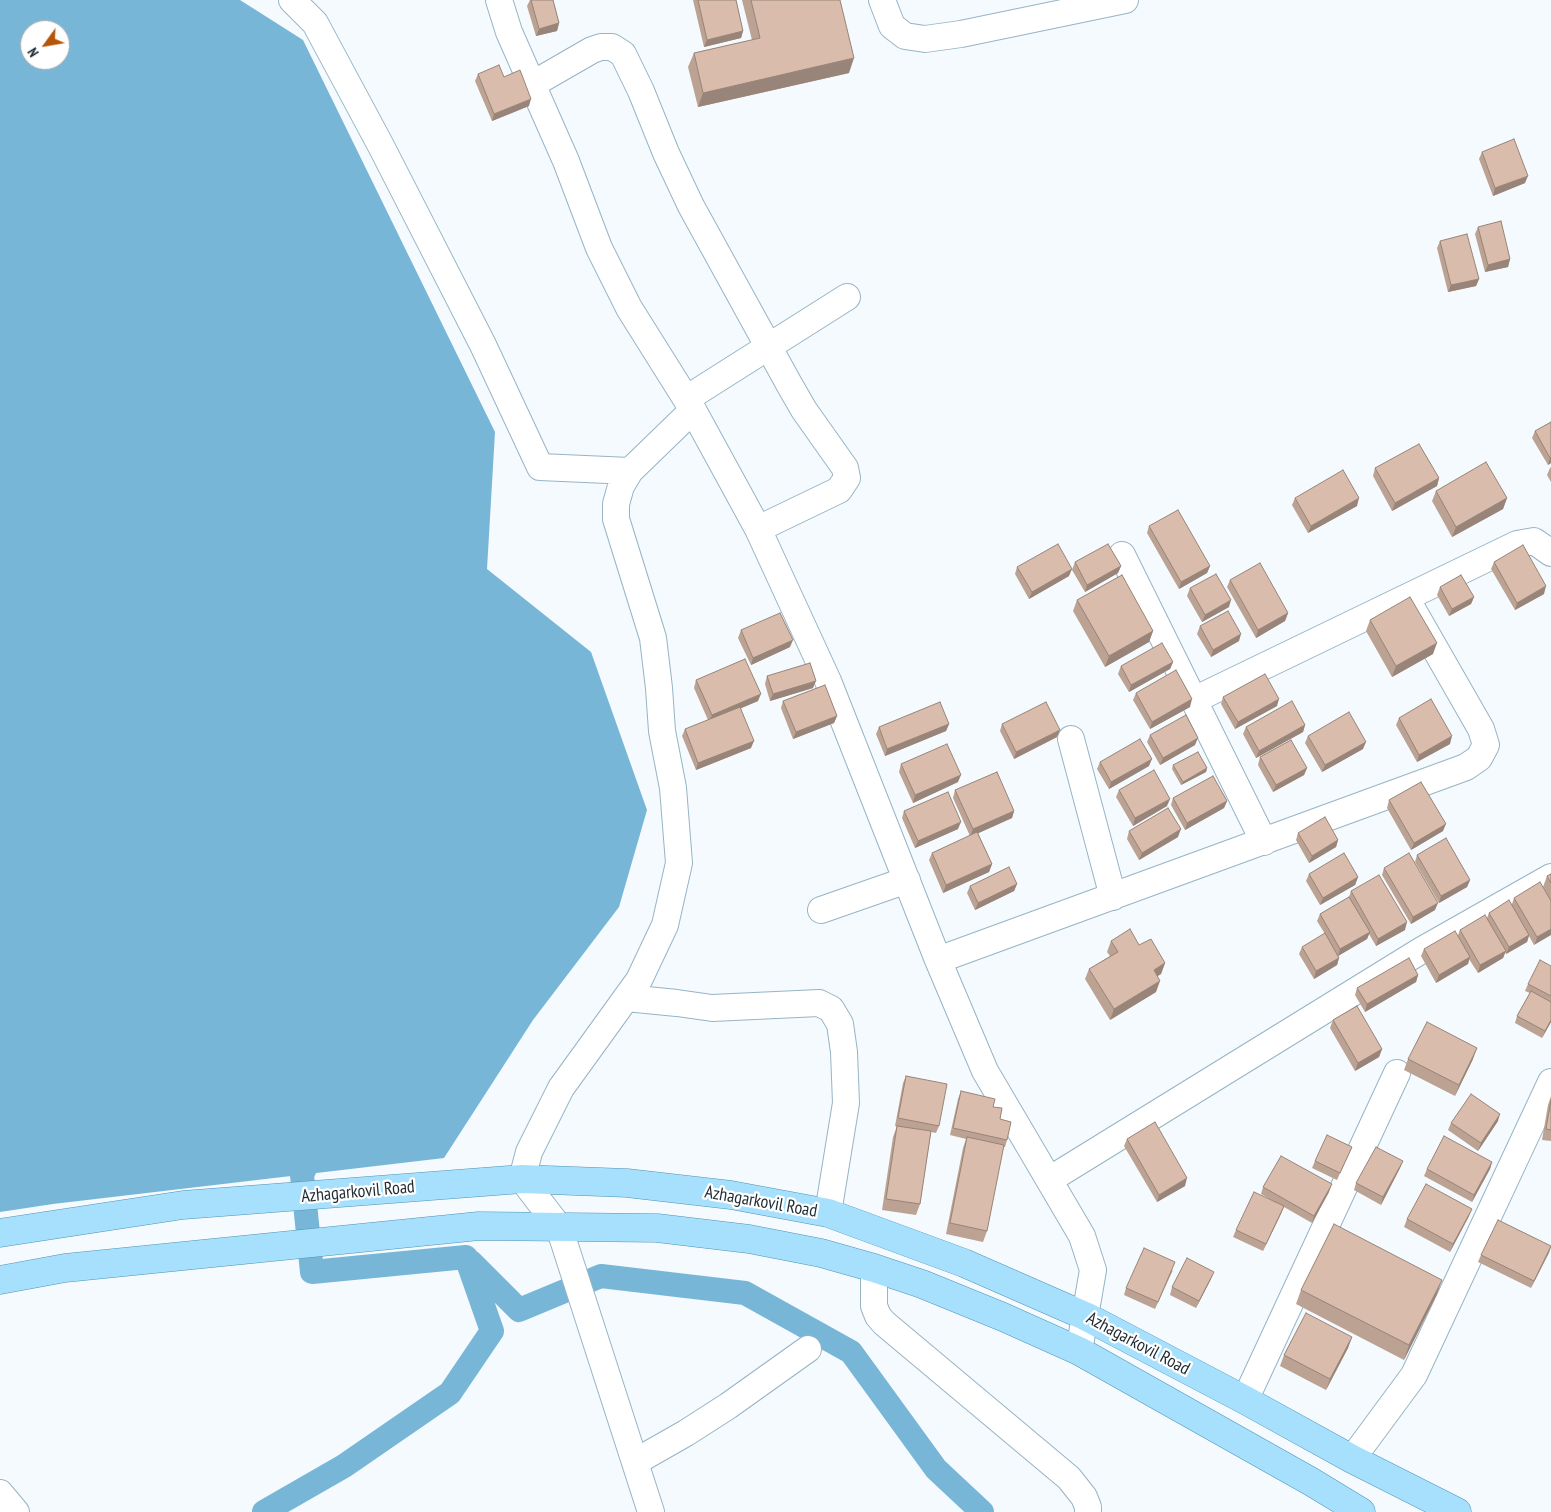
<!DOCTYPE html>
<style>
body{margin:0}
#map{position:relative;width:1551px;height:1512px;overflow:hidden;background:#f4fafd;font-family:"PT Sans Narrow",sans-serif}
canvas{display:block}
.north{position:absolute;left:20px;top:20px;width:50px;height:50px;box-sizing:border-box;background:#fff;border:1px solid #a5aaad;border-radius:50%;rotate:238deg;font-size:14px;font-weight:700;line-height:20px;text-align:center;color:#1f2b32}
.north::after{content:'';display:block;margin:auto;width:18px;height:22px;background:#b45507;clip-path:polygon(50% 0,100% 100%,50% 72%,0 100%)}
</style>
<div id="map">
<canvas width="1551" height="1512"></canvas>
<div class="north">N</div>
</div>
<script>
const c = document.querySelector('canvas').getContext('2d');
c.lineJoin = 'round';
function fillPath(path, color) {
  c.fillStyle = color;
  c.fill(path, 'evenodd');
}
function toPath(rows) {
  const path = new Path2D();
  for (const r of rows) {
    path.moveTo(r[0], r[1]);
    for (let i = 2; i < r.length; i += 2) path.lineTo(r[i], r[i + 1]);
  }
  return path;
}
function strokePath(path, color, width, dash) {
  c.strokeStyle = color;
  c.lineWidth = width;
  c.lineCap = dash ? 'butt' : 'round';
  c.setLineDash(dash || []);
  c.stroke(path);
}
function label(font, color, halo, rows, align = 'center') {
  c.font = font + ' "PT Sans Narrow",sans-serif';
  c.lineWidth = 4.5;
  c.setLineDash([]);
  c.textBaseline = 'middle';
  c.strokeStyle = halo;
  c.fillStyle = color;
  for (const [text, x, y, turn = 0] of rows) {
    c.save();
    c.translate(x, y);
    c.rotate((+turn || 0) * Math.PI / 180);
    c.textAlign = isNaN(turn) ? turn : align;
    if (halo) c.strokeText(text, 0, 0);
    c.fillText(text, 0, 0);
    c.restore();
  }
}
fillPath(toPath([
 [0,0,240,0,303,40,495,432,487,569,591,652,647,810,619,907,533,1020,444,1158,53,1204,0,1212],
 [30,30,60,30,60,60,30,60]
]), '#78b6d7');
strokePath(toPath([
 [471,1262,519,1310,601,1276,745,1293,851,1352,936,1469,982,1512],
 [264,1512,344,1466,450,1393,492,1331,466,1257,312,1272,302,1175,315,1145]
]), '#78b6d7', 24);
const street = toPath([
 [292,0,315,23,381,146,483,345,540,467,630,471],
 [499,0,509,32,566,161,599,248,629,308,693,410,758,529,828,681,938,960],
 [882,0,892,26,905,36,925,39,961,34,1125,0],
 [533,84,592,50,601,47,612,47,623,54,641,91,666,153,691,206,789,384,804,410,845,468,847,478,839,490,758,529],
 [686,399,847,297],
 [1122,555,1264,842],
 [1194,700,1517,544,1534,541,1551,553],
 [1071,739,1113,897],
 [821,910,907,880],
 [626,998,677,1003,712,1008,819,1003,831,1009,840,1024,844,1052,846,1103,828,1213],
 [1049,1180,1422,950,1551,877],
 [874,1268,874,1306,878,1316,884,1323,1069,1478,1084,1497,1088,1507,1088,1512],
 [1079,1351,1093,1270,1082,1236,985,1071,938,960,1466,767,1479,758,1486,745,1481,729,1406,598],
 [1245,1400,1397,1073],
 [1352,1459,1414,1375,1551,1082],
 [635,1462,686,1433,728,1406,808,1349],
 [0,1493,16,1512],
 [651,1512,559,1227,522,1179,529,1152,561,1088,639,980,665,925,679,863,673,788,662,731,659,688,653,638,616,519,616,504,621,486,630,471,693,410]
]);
const primary = toPath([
 [0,1233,183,1205,522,1179,627,1183,731,1195,828,1213,964,1263,1085,1316,1245,1400,1352,1459,1457,1512],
 [0,1280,65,1268,479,1226,657,1228,749,1239,821,1253,874,1268,922,1284,1003,1317,1079,1351,1310,1481,1361,1512]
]);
strokePath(street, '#97b4c5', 28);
strokePath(primary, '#5093b5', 29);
strokePath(street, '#fff', 26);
strokePath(primary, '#a6e0fd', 28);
fillPath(toPath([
 [530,0,553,0,559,23,557,31,536,36,527,6],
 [693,0,736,0,743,31,741,38,704,47],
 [742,0,840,0,849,73,698,107,688,67,694,53,752,40],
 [478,74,504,77,529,106,492,121,475,81],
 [1482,152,1525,183,1493,196,1479,159],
 [1478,227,1510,259,1508,267,1485,272,1475,234],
 [1440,241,1479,279,1476,286,1448,292,1437,248],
 [1551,422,1551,463,1548,465,1532,438,1535,431],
 [1551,467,1551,482,1547,475,1550,468],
 [1375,468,1439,478,1437,486,1392,511,1373,476],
 [1436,491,1507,498,1503,509,1452,537,1432,501],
 [1295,498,1357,506,1308,533,1292,505],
 [1149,526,1210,566,1207,573,1179,589,1147,533],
 [1075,562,1121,566,1118,573,1085,592,1072,570],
 [1494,562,1544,594,1515,610,1491,569],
 [1017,567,1069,576,1029,599,1015,574],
 [1230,580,1288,613,1285,621,1256,638,1227,587],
 [1440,587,1474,597,1471,604,1449,616,1437,595],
 [1190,588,1229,607,1202,622,1187,596],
 [1077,600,1153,631,1149,642,1105,667,1073,611],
 [1370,620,1433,654,1392,677,1366,631],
 [1200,626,1239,641,1211,657,1197,634],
 [741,630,790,647,751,665,738,638],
 [1173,662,1170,669,1129,692,1118,674,1121,666],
 [767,676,813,688,770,701,765,684],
 [696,680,758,701,741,708,751,748,696,770,682,736,685,729,708,720,694,688],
 [1136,693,1190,707,1150,729,1133,700],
 [1223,697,1277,706,1235,729,1221,704],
 [783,701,837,716,834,723,793,739,781,708],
 [1399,718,1450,744,1417,762,1396,725],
 [949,724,946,731,885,756,876,734,879,727],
 [1002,724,1057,737,1014,759,1000,731],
 [1305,725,1303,732,1256,758,1243,734,1246,727],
 [1150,735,1195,745,1160,765,1147,742],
 [1308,736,1363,749,1322,772,1305,743],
 [1260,757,1307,768,1304,775,1273,792,1258,765],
 [1100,762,1149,766,1109,789,1097,769],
 [901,764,958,782,913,803,899,772],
 [1173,765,1207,768,1206,772,1181,785,1172,769],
 [955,790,1014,811,1012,818,978,833,992,864,989,872,943,893,929,860,932,853,970,836,953,798],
 [1119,790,1167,806,1133,826,1116,797],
 [1173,798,1227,801,1224,808,1185,830,1171,805],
 [1389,800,1443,831,1411,850,1387,808],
 [904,811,958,829,915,848,902,818],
 [1129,831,1178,837,1139,860,1127,839],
 [1298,833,1338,840,1336,847,1309,863,1296,840],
 [1417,855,1470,880,1467,887,1439,903,1415,862],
 [1384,868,1435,910,1411,924,1382,875],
 [1309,874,1358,877,1355,885,1320,905,1306,881],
 [1551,874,1551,901,1543,887,1547,876],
 [1017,884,1014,891,975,910,967,893,970,886],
 [1351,891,1405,930,1376,946,1369,934,1367,939,1338,956,1339,958,1337,965,1314,979,1299,954,1302,947,1325,934,1317,921,1320,914,1349,897],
 [1514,898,1551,901,1534,945,1529,936,1527,942,1506,954,1505,952,1503,958,1478,973,1469,959,1468,964,1436,983,1421,956,1424,949,1458,935,1460,930,1487,918,1489,913,1512,904],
 [1111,941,1139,945,1165,963,1161,974,1157,976,1156,992,1110,1020,1085,979,1089,969,1110,956,1107,952],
 [1551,966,1551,1022,1542,1038,1515,1023,1517,1016,1530,993,1525,991,1528,984],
 [1418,975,1416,982,1365,1012,1355,995,1357,988],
 [1333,1020,1382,1049,1379,1057,1355,1071,1330,1028],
 [1408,1059,1473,1059,1455,1096,1404,1070],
 [906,1076,939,1126,936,1133,931,1132,920,1204,916,1215,882,1210,893,1137,897,1126,906,1128,895,1126,903,1083],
 [961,1091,993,1107,1000,1119,1007,1140,1005,1147,1003,1147,987,1231,983,1242,946,1234,963,1148,966,1139,950,1135,958,1099],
 [1551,1096,1551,1141,1542,1140,1548,1105],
 [1498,1121,1478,1151,1448,1130,1451,1123],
 [1127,1139,1185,1186,1157,1202,1124,1146],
 [1352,1147,1337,1180,1312,1168,1315,1161],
 [1403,1161,1400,1168,1381,1205,1354,1190,1356,1183],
 [1492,1162,1490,1169,1472,1202,1424,1176,1427,1169],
 [1263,1187,1329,1192,1312,1223,1284,1207,1263,1251,1233,1237,1236,1230,1273,1201,1261,1194],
 [1469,1216,1450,1252,1404,1227,1407,1219],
 [1551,1247,1531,1288,1478,1262,1481,1255],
 [1173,1270,1155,1309,1124,1295,1126,1288],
 [1211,1279,1196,1308,1170,1295,1172,1287],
 [1301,1290,1437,1294,1404,1360,1296,1304],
 [1352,1337,1348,1348,1326,1390,1280,1366,1284,1355]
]), '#bba293');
fillPath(toPath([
 [559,23,557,31,536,36,539,29],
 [743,31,741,38,704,47,707,40],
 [854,58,849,73,698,107,703,93],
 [531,99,529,106,492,121,494,114],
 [1528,176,1525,183,1493,196,1495,188],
 [1510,259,1508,267,1485,272,1488,265],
 [1479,279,1476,286,1448,292,1451,285],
 [1550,458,1551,458,1551,463,1548,465],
 [1439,478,1437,486,1392,511,1395,503],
 [1359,498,1357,506,1308,533,1311,526],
 [1507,498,1503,509,1452,537,1456,527],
 [1121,566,1118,573,1085,592,1087,585],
 [1210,566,1207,573,1179,589,1181,582],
 [1072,569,1069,576,1029,599,1032,592],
 [1546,586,1544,594,1515,610,1517,603],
 [1474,597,1471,604,1449,616,1452,609],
 [1231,600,1229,607,1202,622,1205,615],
 [1288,613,1285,621,1256,638,1258,630],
 [1153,631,1149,642,1105,667,1109,656],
 [1241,634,1239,641,1211,657,1213,650],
 [793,640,790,647,751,665,753,658],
 [1437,643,1433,654,1392,677,1396,666],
 [1173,662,1170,669,1129,692,1131,685],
 [816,681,813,688,770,701,773,694],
 [761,694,758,701,709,722,712,715],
 [1192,699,1190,707,1150,729,1152,722],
 [1279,699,1277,706,1235,729,1238,722],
 [837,716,834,723,793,739,796,732],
 [949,724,946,731,885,756,887,749],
 [1305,725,1303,732,1256,758,1259,751],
 [1060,730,1057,737,1014,759,1016,752],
 [1452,736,1450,744,1417,762,1419,755],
 [1198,738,1195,745,1160,765,1163,758],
 [754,741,751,748,696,770,698,763],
 [1366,742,1363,749,1322,772,1325,765],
 [1152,759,1149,766,1109,789,1111,782],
 [1207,768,1206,772,1181,785,1183,782],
 [1307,768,1304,775,1273,792,1276,785],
 [961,775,958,782,913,803,915,795],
 [1170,799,1167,806,1133,826,1135,818],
 [1227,801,1224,808,1185,830,1187,823],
 [1014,811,1012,818,970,837,973,829],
 [961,822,958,829,915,848,918,841],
 [1446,824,1443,831,1411,850,1414,843],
 [1181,829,1178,837,1139,860,1142,853],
 [1338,840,1336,847,1309,863,1312,856],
 [992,864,989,872,943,893,946,885],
 [1358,877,1355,885,1320,905,1323,898],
 [1470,880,1467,887,1439,903,1441,896],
 [1017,884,1014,891,975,910,978,903],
 [1438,903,1435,910,1411,924,1413,917],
 [1407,922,1405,930,1376,946,1378,939],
 [1551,929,1551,935,1534,945,1537,937],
 [1370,932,1367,939,1338,956,1340,949],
 [1529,935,1527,942,1506,954,1509,947],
 [1506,951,1503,958,1478,973,1480,965],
 [1470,957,1468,964,1436,983,1439,975],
 [1339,958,1337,965,1314,979,1316,971],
 [1165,963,1161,974,1150,981,1154,970],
 [1418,975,1416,982,1365,1012,1367,1004],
 [1160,981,1156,992,1110,1020,1114,1009],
 [1551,1020,1551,1022,1542,1038,1545,1031],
 [1477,1048,1473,1059,1455,1096,1459,1085],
 [1382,1049,1379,1057,1355,1071,1358,1063],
 [1500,1114,1498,1121,1478,1151,1481,1143],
 [1403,1161,1400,1168,1381,1205,1383,1197],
 [1492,1162,1490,1169,1472,1202,1474,1195],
 [1187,1178,1185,1186,1157,1202,1159,1195],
 [1332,1184,1329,1192,1312,1223,1314,1216],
 [1284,1206,1281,1214,1263,1251,1266,1244],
 [1472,1209,1469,1216,1450,1252,1453,1244],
 [1551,1247,1549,1253,1531,1288,1534,1281],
 [1214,1272,1211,1279,1196,1308,1199,1301],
 [1442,1280,1437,1294,1404,1360,1409,1345],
 [1352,1337,1348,1348,1326,1390,1330,1379]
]), '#988478');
const building = toPath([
 [531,0,553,0,559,23,539,29,531,0],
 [698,0,736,0,743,31,707,40,698,0],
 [751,0,840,0,854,58,703,93,694,53,760,38,751,0],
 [499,65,504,77,520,70,531,99,494,114,478,74,499,65],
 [1514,139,1528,176,1495,188,1482,152,1514,139],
 [1501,221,1510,259,1488,265,1478,227,1501,221],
 [1467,234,1479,279,1451,285,1440,241,1467,234],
 [1551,422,1551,458,1550,458,1535,431,1551,422],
 [1419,444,1439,478,1395,503,1375,468,1419,444],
 [1486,462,1507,498,1456,527,1436,491,1486,462],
 [1343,470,1359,498,1311,526,1295,498,1343,470],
 [1178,510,1210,566,1181,582,1149,526,1178,510],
 [1058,544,1072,569,1032,592,1017,567,1058,544],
 [1108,544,1121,566,1087,585,1075,562,1108,544],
 [1523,545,1546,586,1517,603,1494,562,1523,545],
 [1260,563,1288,613,1258,630,1230,580,1260,563],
 [1216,574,1231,600,1205,615,1190,588,1216,574],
 [1122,575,1153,631,1109,656,1077,600,1122,575],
 [1461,575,1474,597,1452,609,1440,587,1461,575],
 [1410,597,1437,643,1396,666,1370,620,1410,597],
 [1228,611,1241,634,1213,650,1200,626,1228,611],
 [780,613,793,640,753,658,741,630,780,613],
 [1162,643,1173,662,1131,685,1121,666,1162,643],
 [745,659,761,694,712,715,696,680,745,659],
 [810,663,816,681,773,694,767,676,810,663],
 [1176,670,1192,699,1152,722,1136,693,1176,670],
 [1265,674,1279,699,1238,722,1223,697,1265,674],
 [825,685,837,716,796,732,783,701,825,685],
 [1431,699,1452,736,1419,755,1399,718,1431,699],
 [1292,701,1305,725,1259,751,1246,727,1292,701],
 [940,702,949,724,887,749,879,727,940,702],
 [1046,702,1060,730,1016,752,1002,724,1046,702],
 [740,707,754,741,698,763,685,729,740,707],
 [1349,712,1366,742,1325,765,1308,736,1349,712],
 [1186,715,1198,738,1163,758,1150,735,1186,715],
 [1140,739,1152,759,1111,782,1100,762,1140,739],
 [1291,740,1307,768,1276,785,1260,757,1291,740],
 [947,744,961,775,915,795,901,764,947,744],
 [1198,752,1207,768,1183,782,1173,765,1198,752],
 [1154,770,1170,799,1135,818,1119,790,1154,770],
 [997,772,1014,811,973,829,955,790,997,772],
 [1213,776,1227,801,1187,823,1173,798,1213,776],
 [1421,782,1446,824,1414,843,1389,800,1421,782],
 [948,792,961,822,918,841,904,811,948,792],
 [1168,808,1181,829,1142,853,1129,831,1168,808],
 [1325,817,1338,840,1312,856,1298,833,1325,817],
 [977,832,992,864,946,885,932,853,977,832],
 [1446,838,1470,880,1441,896,1417,855,1446,838],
 [1344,853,1358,877,1323,898,1309,874,1344,853],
 [1409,853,1438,903,1413,917,1384,868,1409,853],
 [1009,867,1017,884,978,903,970,886,1009,867],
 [1551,874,1551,883,1547,876,1551,874],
 [1379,875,1407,922,1378,939,1351,891,1379,875],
 [1540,882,1551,901,1551,929,1537,937,1514,898,1540,882],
 [1349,897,1370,932,1340,949,1320,914,1349,897],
 [1509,900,1529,935,1509,947,1489,913,1509,900],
 [1485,915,1506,951,1480,965,1460,930,1485,915],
 [1130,929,1139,945,1151,939,1165,963,1154,970,1160,981,1114,1009,1089,969,1118,952,1111,941,1130,929],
 [1455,931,1470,957,1439,975,1424,949,1455,931],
 [1325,933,1339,958,1316,971,1302,947,1325,933],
 [1409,958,1418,975,1367,1004,1357,988,1409,958],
 [1540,960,1551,966,1551,996,1528,984,1540,960],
 [1531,991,1551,1002,1551,1020,1545,1031,1517,1016,1531,991],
 [1357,1006,1382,1049,1358,1063,1333,1020,1357,1006],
 [1427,1022,1477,1048,1459,1085,1408,1059,1427,1022],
 [906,1076,947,1084,939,1126,898,1118,906,1076],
 [961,1091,995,1099,993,1107,1002,1108,1000,1119,1011,1122,1007,1140,953,1128,961,1091],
 [1471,1094,1500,1114,1481,1143,1451,1123,1471,1094],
 [1551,1100,1551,1130,1546,1129,1551,1100],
 [1155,1122,1187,1178,1159,1195,1127,1139,1155,1122],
 [897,1126,931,1131,920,1204,886,1199,897,1126],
 [1327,1135,1352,1147,1340,1173,1315,1161,1327,1135],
 [1444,1136,1492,1162,1474,1195,1427,1169,1444,1136],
 [967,1137,1004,1145,987,1231,950,1223,967,1137],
 [1376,1147,1403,1161,1383,1197,1356,1183,1376,1147],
 [1281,1156,1332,1184,1314,1216,1263,1187,1281,1156],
 [1426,1184,1472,1209,1453,1244,1407,1219,1426,1184],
 [1254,1192,1284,1206,1266,1244,1236,1230,1254,1192],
 [1498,1220,1551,1246,1534,1281,1481,1255,1498,1220],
 [1334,1224,1442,1280,1409,1345,1301,1290,1334,1224],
 [1144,1248,1175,1262,1158,1302,1126,1288,1144,1248],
 [1187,1258,1214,1272,1199,1301,1172,1287,1187,1258],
 [1306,1313,1352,1337,1330,1379,1284,1355,1306,1313]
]);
fillPath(building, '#d9bcab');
strokePath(building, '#988478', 1);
label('18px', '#1f2b32', '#fff', [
 ["Azhagarkovil Road",358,1192,-5],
 ["Azhagarkovil Road",761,1202,10],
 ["Azhagarkovil Road",1138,1344,28]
]);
</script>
